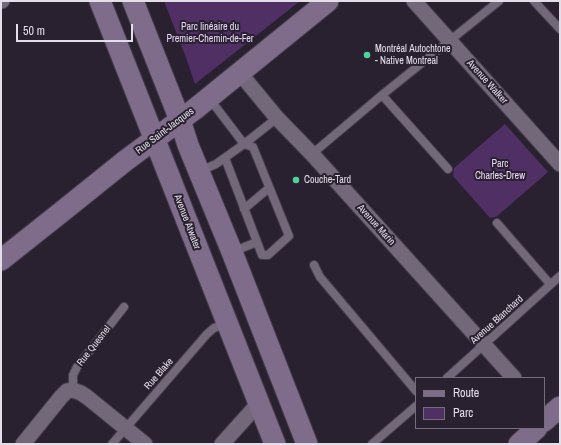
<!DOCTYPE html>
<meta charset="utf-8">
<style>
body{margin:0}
#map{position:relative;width:561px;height:445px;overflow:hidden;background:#2a2130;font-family:"Archivo Narrow",sans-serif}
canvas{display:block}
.frame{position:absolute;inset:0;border:2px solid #e3dee8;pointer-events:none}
.legend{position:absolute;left:415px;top:377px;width:130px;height:52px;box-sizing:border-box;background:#2a2130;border:1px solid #746d7a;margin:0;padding:5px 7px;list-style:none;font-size:12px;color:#e3dee8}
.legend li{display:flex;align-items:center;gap:8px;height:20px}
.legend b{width:20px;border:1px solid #746d7a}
.scale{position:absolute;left:16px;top:24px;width:117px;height:18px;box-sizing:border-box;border:2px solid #e3dee8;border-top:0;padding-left:5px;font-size:12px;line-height:14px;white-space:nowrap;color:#e3dee8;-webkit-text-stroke:3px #2a2130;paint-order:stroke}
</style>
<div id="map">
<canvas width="561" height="445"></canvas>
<div class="frame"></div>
<ul class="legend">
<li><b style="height:5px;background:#7e6c8a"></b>Route</li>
<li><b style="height:11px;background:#502f64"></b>Parc</li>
</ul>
<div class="scale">50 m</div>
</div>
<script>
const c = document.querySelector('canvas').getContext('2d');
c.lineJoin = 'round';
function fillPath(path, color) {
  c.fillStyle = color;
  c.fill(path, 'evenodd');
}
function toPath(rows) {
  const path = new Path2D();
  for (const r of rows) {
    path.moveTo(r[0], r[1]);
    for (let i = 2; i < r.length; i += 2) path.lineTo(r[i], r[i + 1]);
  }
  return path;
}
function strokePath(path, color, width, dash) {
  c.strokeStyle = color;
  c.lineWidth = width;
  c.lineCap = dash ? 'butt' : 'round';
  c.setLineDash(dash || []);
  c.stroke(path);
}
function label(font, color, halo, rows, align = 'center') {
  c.font = font + ' "Archivo Narrow",sans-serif';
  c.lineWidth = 4;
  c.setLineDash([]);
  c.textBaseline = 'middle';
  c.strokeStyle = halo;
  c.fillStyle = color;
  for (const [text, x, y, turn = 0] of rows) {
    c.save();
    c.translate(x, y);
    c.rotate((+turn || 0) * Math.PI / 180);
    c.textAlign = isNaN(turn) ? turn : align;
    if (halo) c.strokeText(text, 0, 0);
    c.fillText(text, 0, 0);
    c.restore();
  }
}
fillPath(toPath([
 [164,1,300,1,195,84,185,55],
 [505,124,548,172,496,217,490,218,453,176,454,168]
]), '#502f64');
const lane = toPath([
 [534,1,560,29],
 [382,95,448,169],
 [209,98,244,144,253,147,289,236,268,255,262,255,225,158],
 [312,154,382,95,499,1],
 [200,171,216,164,244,144,277,118],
 [244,209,269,188],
 [497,223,550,284],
 [232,252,257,242],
 [314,265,320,277,416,391],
 [447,378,560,276],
 [73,390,73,375,77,367,124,307],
 [112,444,207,334,214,328,227,323],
 [372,444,416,406]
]);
const street = toPath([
 [1,1,2,1],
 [414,1,560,164],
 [239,72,277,118,312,154,514,378],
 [23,444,61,397,67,391,73,390,81,393,87,397,145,444],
 [222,444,258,404]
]);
const secondary = toPath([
 [100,1,275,444],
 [133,1,180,120,188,145,232,252,307,444],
 [1,260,64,210,125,161,195,109,328,1],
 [544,421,560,407],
 [519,444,537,428]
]);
strokePath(lane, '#443d4a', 10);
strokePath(street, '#443d4a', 17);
strokePath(secondary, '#443d4a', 23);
strokePath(lane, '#72687a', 8);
strokePath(street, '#72687a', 15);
strokePath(secondary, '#7e6c8a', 21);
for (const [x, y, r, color] of [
 [367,55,4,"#4ed399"],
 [296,180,4,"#4ed399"]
]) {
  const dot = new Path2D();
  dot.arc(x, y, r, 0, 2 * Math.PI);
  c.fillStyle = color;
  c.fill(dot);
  strokePath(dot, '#2a2130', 1.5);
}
label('10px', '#ebd7fa', '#2a2130', [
 ["Parc linéaire du",210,27],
 ["Premier-Chemin-de-Fer",210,39],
 ["Parc",500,164],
 ["Charles-Drew",500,176]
]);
label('10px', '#e3dee8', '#2a2130', [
 ["Montréal Autochtone",375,49],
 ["- Native Montreal",375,61],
 ["Couche-Tard",304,180]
], 'left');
label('10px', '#e3dee8', '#2a2130', [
 ["Avenue Walker",487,82,48],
 ["Rue Saint-Jacques",165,131,-37],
 ["Avenue Atwater",187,222,69],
 ["Avenue Marin",376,225,48],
 ["Avenue Blanchard",497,320,-42],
 ["Rue Quesnel",94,346,-52],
 ["Rue Blake",159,374,-49]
]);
</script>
